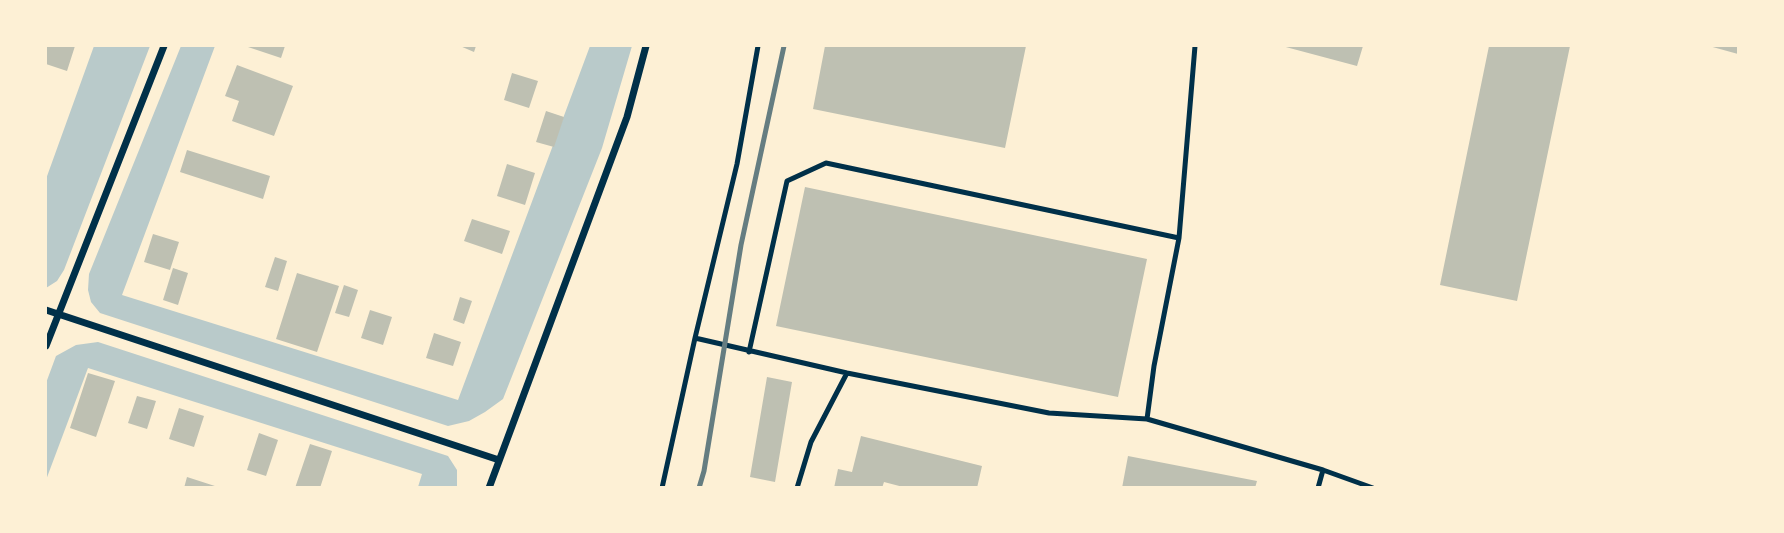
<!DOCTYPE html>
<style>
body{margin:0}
#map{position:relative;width:1784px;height:533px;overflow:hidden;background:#fdf0d5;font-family:"Work Sans",sans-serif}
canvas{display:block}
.frame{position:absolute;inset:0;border:47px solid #fdf0d5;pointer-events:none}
</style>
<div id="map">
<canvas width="1784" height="533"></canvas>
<div class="frame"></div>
</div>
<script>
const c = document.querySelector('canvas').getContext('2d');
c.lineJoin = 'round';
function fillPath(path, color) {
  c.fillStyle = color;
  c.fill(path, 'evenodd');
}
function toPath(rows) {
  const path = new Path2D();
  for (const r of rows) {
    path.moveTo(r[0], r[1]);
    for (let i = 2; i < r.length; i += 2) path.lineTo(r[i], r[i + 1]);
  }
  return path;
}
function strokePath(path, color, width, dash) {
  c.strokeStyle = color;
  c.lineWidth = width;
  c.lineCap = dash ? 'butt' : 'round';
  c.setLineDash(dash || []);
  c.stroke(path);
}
fillPath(toPath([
 [94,46,150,46,64,270,57,281,46,288,46,179],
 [181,46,215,46,122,295,458,400,590,46,632,46,602,148,503,399,485,412,469,421,448,426,100,313,91,302,88,290,89,274],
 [98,342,448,456,457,470,457,487,418,487,422,474,88,368,46,480,46,383,56,356,76,345]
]), '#b9caca');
fillPath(toPath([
 [46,46,75,46,67,71,46,64],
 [245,46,285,46,281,58],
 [460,46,476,46,474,52],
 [825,46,1026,46,1005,148,813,109],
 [1282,46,1363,46,1357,66],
 [1489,46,1570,46,1517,301,1440,285],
 [1709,46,1738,46,1738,54],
 [237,65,293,86,274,136,232,121,239,101,225,96],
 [512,73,538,81,529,108,504,100],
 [546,111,564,117,554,147,536,142],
 [187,150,270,176,263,199,180,172],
 [507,164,535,173,525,205,497,196],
 [805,187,1147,259,1118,397,776,326],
 [472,219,510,231,502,254,464,241],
 [153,234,179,242,170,270,144,262],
 [275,257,287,261,278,291,265,287],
 [173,268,188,273,178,305,163,300],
 [297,273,339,286,317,352,276,339],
 [344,285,358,290,349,317,335,313],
 [460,297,472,301,464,324,453,320],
 [370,310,392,317,383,345,361,338],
 [434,333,461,342,453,366,426,358],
 [88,373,115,381,96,437,70,428],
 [767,377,792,382,775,482,750,477],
 [137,396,156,401,147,429,128,423],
 [179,408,204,416,194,447,169,439],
 [259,433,278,440,266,476,247,470],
 [861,436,982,466,977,488,907,488,884,482,882,488,834,488,838,469,852,472],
 [310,444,332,451,320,488,295,488],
 [1128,456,1257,481,1255,488,1122,488],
 [187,477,218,487,218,488,184,488]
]), '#bec0b2');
strokePath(toPath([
 [695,338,847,373,1049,413,1147,419,1323,470,1373,488],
 [749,352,787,181,826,163,1179,238],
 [1147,419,1154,366,1179,238,1195,46],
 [662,488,695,338,737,164,758,46],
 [797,488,811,442,847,373],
 [1318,488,1323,470]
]), '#003049', 5);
strokePath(toPath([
 [46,310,499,460],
 [46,346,164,46],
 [489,488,627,117,646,46]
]), '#003049', 7);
strokePath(toPath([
 [699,488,704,471,741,245,784,46]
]), '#657d81', 5);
</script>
